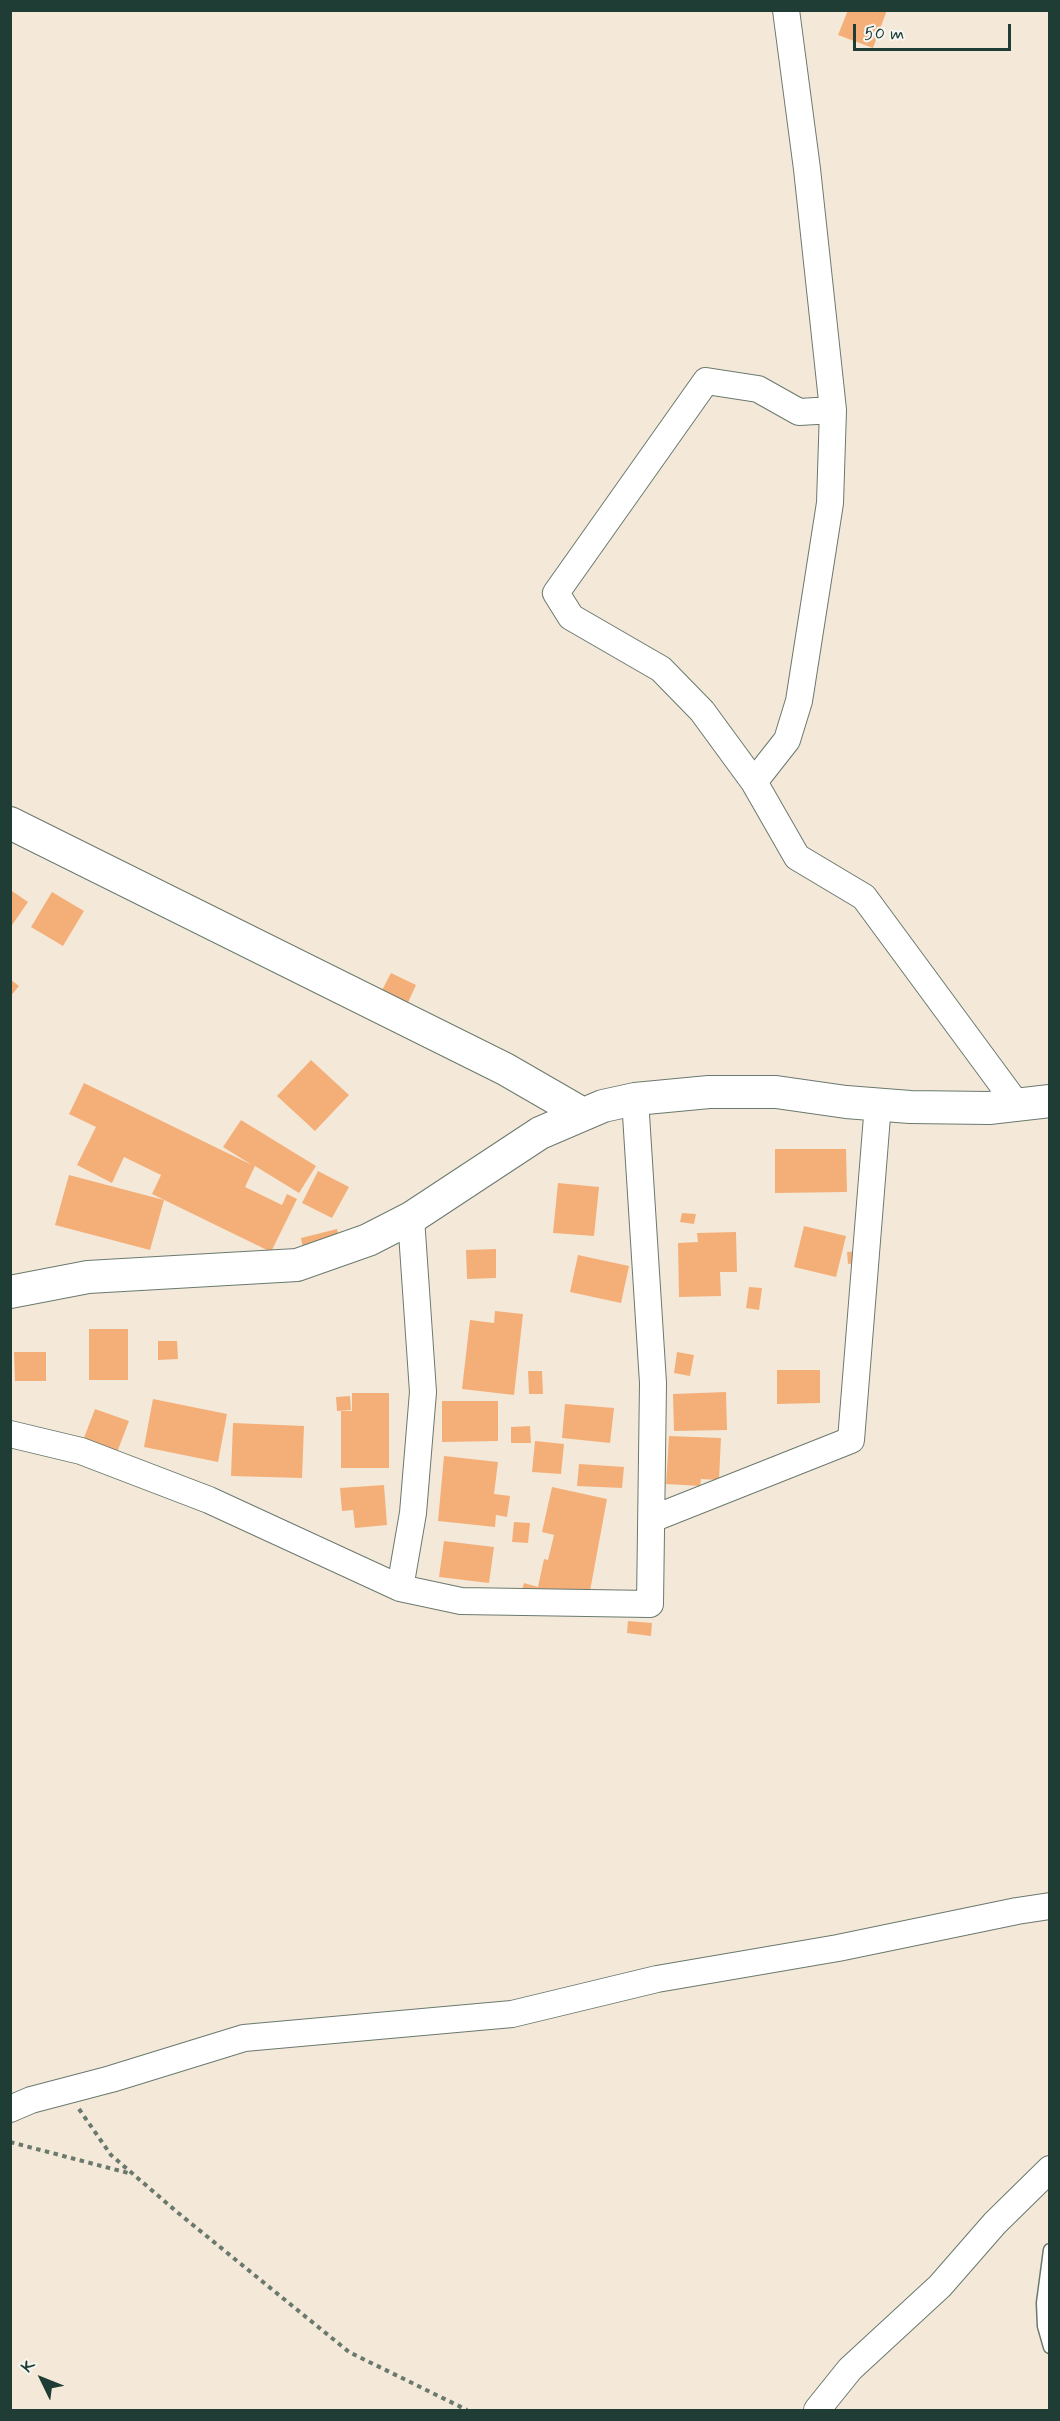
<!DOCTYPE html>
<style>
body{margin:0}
#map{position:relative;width:1060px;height:2421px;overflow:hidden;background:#f4e9d9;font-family:Mynerve,sans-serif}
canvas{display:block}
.frame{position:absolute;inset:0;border:12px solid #1f3d34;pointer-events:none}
.north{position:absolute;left:12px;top:2349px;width:60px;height:60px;-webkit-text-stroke:4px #f6f6f2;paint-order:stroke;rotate:313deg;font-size:16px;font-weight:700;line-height:24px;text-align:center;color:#1f3d34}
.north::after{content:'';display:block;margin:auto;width:21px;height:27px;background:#1f3d34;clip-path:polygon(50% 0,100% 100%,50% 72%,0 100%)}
.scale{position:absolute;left:853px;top:24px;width:158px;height:27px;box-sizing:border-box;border:3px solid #1f3d34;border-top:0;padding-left:8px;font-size:18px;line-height:21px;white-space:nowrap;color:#1f3d34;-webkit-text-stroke:4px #f6f6f2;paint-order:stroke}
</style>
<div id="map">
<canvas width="1060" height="2421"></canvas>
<div class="frame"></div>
<div class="north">K</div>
<div class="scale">50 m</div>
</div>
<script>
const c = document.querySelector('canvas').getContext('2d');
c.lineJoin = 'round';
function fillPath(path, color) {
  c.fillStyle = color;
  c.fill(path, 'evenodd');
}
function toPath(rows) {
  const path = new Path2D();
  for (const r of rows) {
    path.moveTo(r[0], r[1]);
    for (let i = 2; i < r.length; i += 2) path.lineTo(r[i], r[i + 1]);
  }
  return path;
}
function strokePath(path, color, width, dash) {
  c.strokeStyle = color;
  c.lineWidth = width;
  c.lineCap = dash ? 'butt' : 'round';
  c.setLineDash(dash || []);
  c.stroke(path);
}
fillPath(toPath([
 [848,10,887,10,873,48,838,35],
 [12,891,28,902,10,928,10,893],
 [52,892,84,911,63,946,31,927],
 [391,973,416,985,406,1007,380,994],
 [10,979,19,986,10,997],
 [311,1060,349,1095,315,1131,277,1096],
 [84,1083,252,1165,223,1147,241,1120,316,1166,299,1193,255,1166,245,1187,282,1205,287,1194,297,1199,271,1252,152,1194,161,1175,124,1157,112,1183,77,1165,96,1127,69,1114],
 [775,1149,846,1149,847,1192,775,1193],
 [318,1171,349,1187,332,1218,302,1203],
 [69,1175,164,1200,150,1250,55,1225],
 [558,1183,599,1187,594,1236,553,1233],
 [682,1213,696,1214,694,1224,680,1222],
 [804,1226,846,1236,836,1277,794,1267],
 [337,1229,341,1245,304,1254,301,1238],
 [736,1232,737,1272,720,1272,721,1296,679,1297,678,1243,698,1242,697,1233],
 [496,1249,496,1278,467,1279,466,1250],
 [860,1251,860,1263,848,1264,847,1252],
 [578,1255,629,1266,621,1303,570,1292],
 [749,1287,762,1288,759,1310,746,1308],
 [495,1311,523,1314,514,1395,462,1389,470,1320,494,1323],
 [89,1329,128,1329,128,1380,89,1380],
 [158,1341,177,1341,178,1359,158,1360],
 [14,1352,46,1352,46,1381,15,1381],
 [677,1352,694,1355,690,1376,674,1373],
 [777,1370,820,1370,820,1403,777,1404],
 [528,1371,542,1371,543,1394,529,1394],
 [726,1392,727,1430,674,1431,673,1394],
 [352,1393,389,1393,389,1468,341,1468,341,1411,352,1411],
 [350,1396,351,1410,337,1411,336,1397],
 [153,1399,227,1414,218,1462,144,1447],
 [442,1401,498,1401,498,1441,442,1442],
 [565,1404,614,1408,610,1443,562,1438],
 [95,1409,129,1421,116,1455,82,1443],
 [233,1423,304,1426,302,1478,231,1476],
 [530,1426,531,1443,511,1443,511,1427],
 [669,1436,721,1438,719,1480,701,1479,700,1486,666,1484],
 [535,1441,564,1444,561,1474,532,1472],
 [444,1456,498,1462,494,1494,510,1496,507,1517,496,1515,495,1527,438,1521],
 [579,1464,624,1467,622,1488,577,1486],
 [384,1485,387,1525,355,1528,353,1510,342,1511,340,1488],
 [552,1487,607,1499,590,1591,521,1593,524,1583,538,1587,544,1559,548,1560,554,1535,542,1532],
 [514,1522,530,1523,528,1543,512,1542],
 [444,1541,494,1547,489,1583,439,1577],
 [628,1621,652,1623,651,1636,627,1633]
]), '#f4af79');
const service = toPath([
 [1050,2250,1043,2303,1044,2326,1050,2347]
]);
const minor = toPath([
 [786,10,807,169,833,410,830,503,799,701,787,740,754,782,797,857,864,897,1018,1106],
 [754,782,702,711,661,669,571,617,556,593,706,381,758,389,799,412,833,410],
 [10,1434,81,1451,209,1500,400,1588,461,1601,650,1604,653,1383,635,1099],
 [652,1519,851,1440,878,1104],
 [400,1588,413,1513,423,1392,411,1218],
 [10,2109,31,2100,111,2079,244,2038,512,2014,657,1979,838,1948,1017,1911,1050,1906],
 [817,2410,850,2369,940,2286,995,2223,1050,2169]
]);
const tertiary = toPath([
 [10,823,505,1069,583,1114],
 [10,1292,88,1277,297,1265,368,1240,411,1218,540,1133,603,1106,635,1099,709,1092,776,1092,846,1102,910,1107,989,1108,1050,1101]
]);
strokePath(service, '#6a796e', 15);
strokePath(minor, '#6a796e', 28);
strokePath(tertiary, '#6a796e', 34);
strokePath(toPath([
 [79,2109,111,2155,177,2212,349,2352,467,2410],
 [10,2142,132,2174]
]), '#6a796e', 4, [4.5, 4.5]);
strokePath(service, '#fff', 12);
strokePath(minor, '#fff', 26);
strokePath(tertiary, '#fff', 32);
</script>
